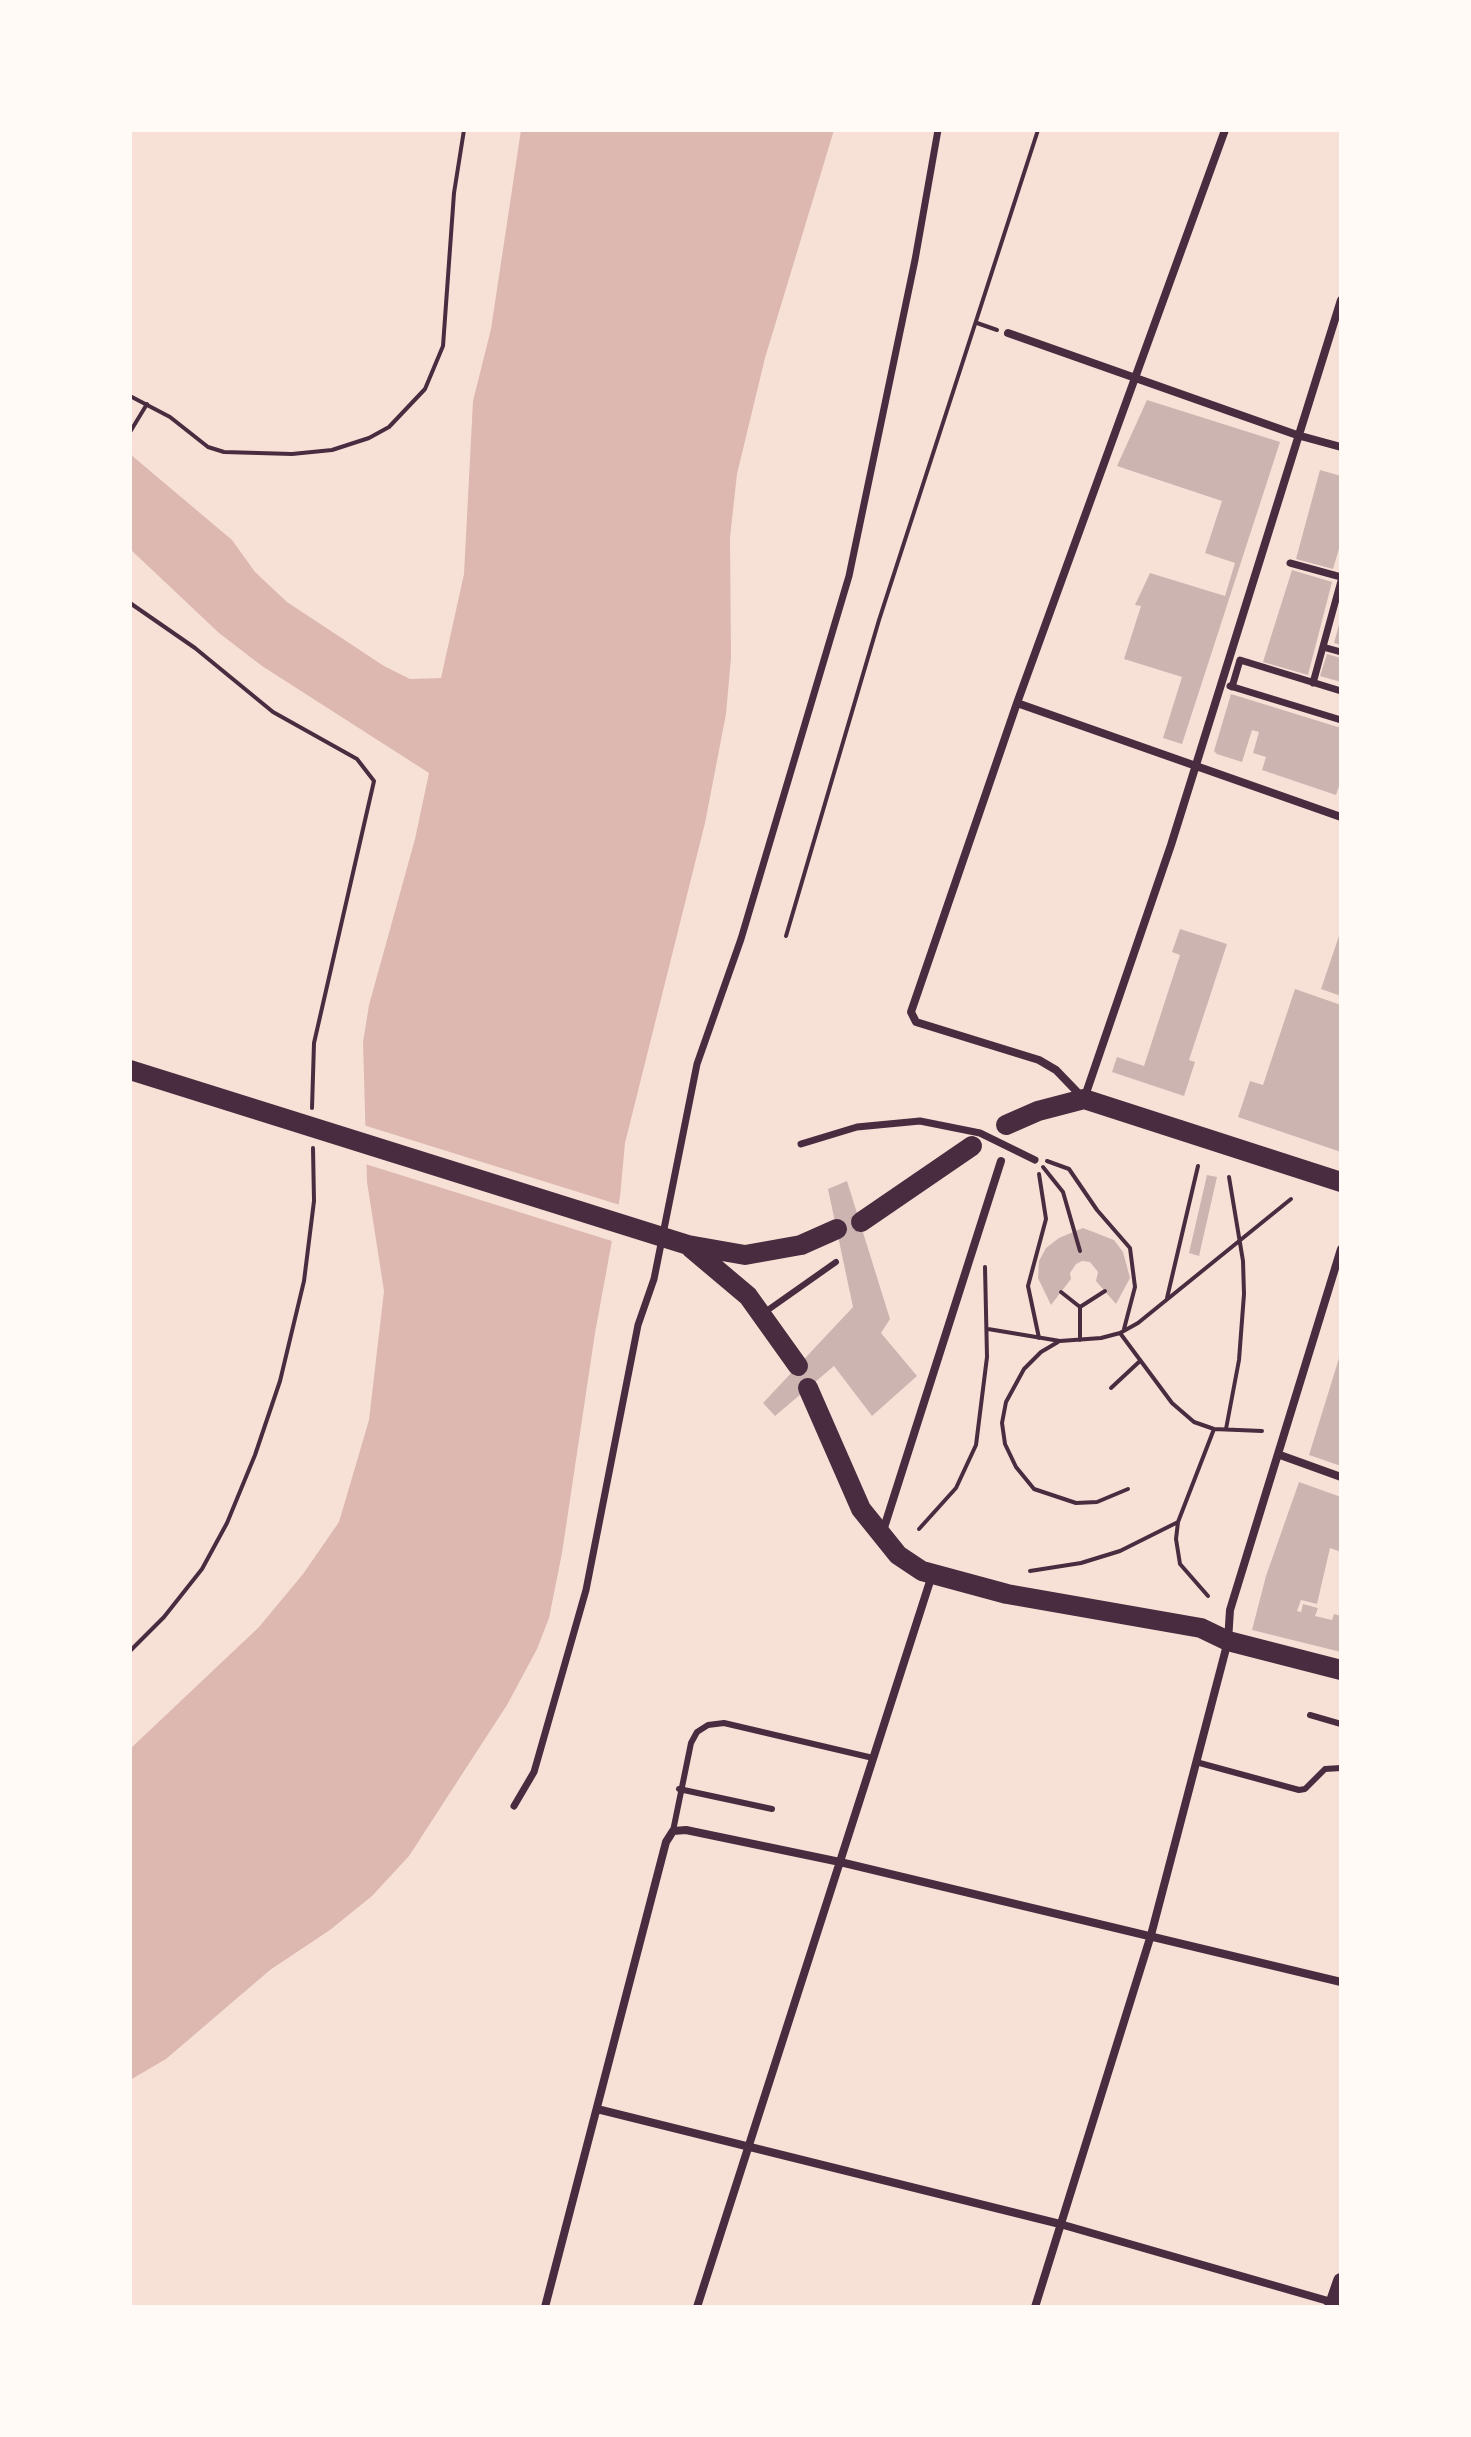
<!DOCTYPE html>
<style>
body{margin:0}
#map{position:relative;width:1471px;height:2437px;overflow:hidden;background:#f7e1d7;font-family:Ubuntu,sans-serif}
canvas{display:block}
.frame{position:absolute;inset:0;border:132px solid #fffaf5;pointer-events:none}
</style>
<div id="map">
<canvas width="1471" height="2437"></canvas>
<div class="frame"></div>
</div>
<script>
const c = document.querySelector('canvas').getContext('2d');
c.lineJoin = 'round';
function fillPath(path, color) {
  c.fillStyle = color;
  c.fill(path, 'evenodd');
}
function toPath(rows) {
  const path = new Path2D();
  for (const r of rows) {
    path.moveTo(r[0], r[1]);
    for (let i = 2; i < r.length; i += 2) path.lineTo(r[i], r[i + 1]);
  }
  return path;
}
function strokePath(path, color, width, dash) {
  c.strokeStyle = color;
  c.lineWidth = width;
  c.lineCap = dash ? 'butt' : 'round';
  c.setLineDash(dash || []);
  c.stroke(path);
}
fillPath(toPath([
 [521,130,834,130,765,358,737,474,730,537,731,658,726,714,705,823,625,1143,620,1197,595,1333,562,1553,549,1618,537,1649,507,1705,409,1856,372,1896,330,1930,270,1970,166,2059,130,2080,130,1749,259,1627,303,1574,339,1522,369,1420,384,1291,367,1182,363,1042,369,1005,415,839,429,773,262,666,219,633,130,549,130,454,232,540,255,572,287,602,384,666,410,679,441,678,464,574,473,401,491,329]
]), '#dcb8b0');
fillPath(toPath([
 [360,1124,623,1206,615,1242,362,1163]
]), '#f7e1d7');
fillPath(toPath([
 [1147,400,1280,442,1182,744,1163,738,1182,677,1124,659,1141,606,1135,605,1150,573,1225,596,1235,563,1205,553,1222,501,1117,466],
 [1320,470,1341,476,1341,542,1333,569,1296,559],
 [1292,570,1332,582,1308,675,1263,662],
 [1340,621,1341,621,1341,645,1334,643],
 [1327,654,1341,658,1341,682,1320,676],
 [1231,694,1341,728,1341,780,1336,795,1262,770,1266,757,1253,753,1259,732,1252,730,1242,762,1217,754,1214,751],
 [1180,929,1227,944,1189,1060,1195,1062,1184,1096,1112,1072,1117,1057,1144,1066,1180,955,1172,952],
 [1341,930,1341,996,1321,989],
 [1295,989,1341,1005,1341,1152,1238,1117,1250,1081,1263,1085],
 [1207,1175,1217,1177,1199,1256,1189,1253],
 [847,1181,890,1319,881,1333,917,1376,872,1416,834,1366,775,1416,763,1403,853,1307,828,1189],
 [1083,1228,1114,1240,1123,1252,1130,1278,1116,1304,1096,1281,1098,1272,1090,1262,1082,1261,1076,1264,1070,1273,1071,1279,1051,1305,1038,1278,1039,1261,1046,1248,1059,1238],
 [1340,1355,1341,1355,1341,1466,1309,1455],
 [1299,1482,1341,1497,1341,1552,1330,1548,1317,1604,1301,1600,1297,1611,1301,1612,1303,1604,1318,1608,1315,1616,1332,1620,1334,1614,1341,1616,1341,1652,1252,1630,1266,1576]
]), '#ccb4b1');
strokePath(toPath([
 [977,323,997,330],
 [130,396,170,417,208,447,224,452,292,454,332,450,369,438,389,427,425,389,443,346,454,193,464,130],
 [130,432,147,404],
 [130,603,195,648,273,712,357,759,374,781,314,1043,312,1108],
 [786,936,879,620,1038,130],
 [1047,1161,1069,1169,1097,1210,1130,1248,1135,1287,1124,1329],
 [1043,1167,1063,1192,1080,1251],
 [1039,1174,1046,1219,1028,1286,1039,1338],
 [1061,1292,1080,1307,1105,1291],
 [1167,1298,1198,1166],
 [988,1329,1060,1341,1101,1338,1120,1333,1138,1323,1291,1199],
 [1120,1333,1172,1403,1194,1422,1214,1429,1262,1431],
 [1080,1340,1080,1307],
 [1058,1342,1041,1352,1024,1369,1006,1402,1002,1423,1005,1444,1016,1467,1034,1489,1076,1503,1097,1502,1128,1489],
 [1111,1388,1140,1361],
 [1226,1429,1239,1360,1244,1294,1243,1261,1229,1177],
 [919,1529,956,1488,976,1445,987,1357,985,1267],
 [1030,1571,1081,1563,1120,1551,1178,1522],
 [1208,1596,1180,1564,1176,1539,1178,1522,1214,1429],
 [130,1651,164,1617,202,1569,227,1523,255,1455,280,1381,304,1281,314,1201,313,1148]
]), '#4a2c40', 4);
strokePath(toPath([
 [765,1312,836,1262],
 [1310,1715,1341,1724],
 [1196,1762,1299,1790,1305,1789,1325,1769,1341,1768],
 [679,1789,772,1809],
 [673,1831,691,1743,697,1732,708,1725,724,1723,873,1758]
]), '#4a2c40', 6);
strokePath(toPath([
 [1290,563,1341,577],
 [1323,647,1341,652],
 [1313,683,1341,581],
 [1230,686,1341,720],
 [1232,687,1240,660,1341,691],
 [801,1144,857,1127,920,1121,980,1133,1035,1160],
 [514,1806,534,1772,586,1590,638,1325,654,1279,697,1064,741,939,849,576,915,260,938,130]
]), '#4a2c40', 7);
strokePath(toPath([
 [1225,130,1017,703,911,1012,916,1022,1039,1060,1056,1070,1084,1099,1171,845,1341,300],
 [1008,333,1297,435,1341,447],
 [1017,703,1341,817],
 [1280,1455,1341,1477],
 [882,1534,1001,1161],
 [597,2109,1060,2224,1335,2303],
 [545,2307,666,1842,673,1831,686,1830,840,1862,1341,1982],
 [697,2307,932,1575],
 [1035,2307,1151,1935,1228,1641,1230,1610,1341,1249]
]), '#4a2c40', 8);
strokePath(toPath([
 [1332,2307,1341,2281]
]), '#4a2c40', 16);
strokePath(toPath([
 [130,1070,688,1245,745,1255,801,1245,837,1229],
 [1006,1125,1038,1111,1084,1099,1341,1182],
 [861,1222,972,1146],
 [691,1248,748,1296,798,1366],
 [808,1388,861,1509,898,1555,922,1571,1007,1594,1201,1628,1228,1641,1341,1670]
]), '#4a2c40', 20);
</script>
